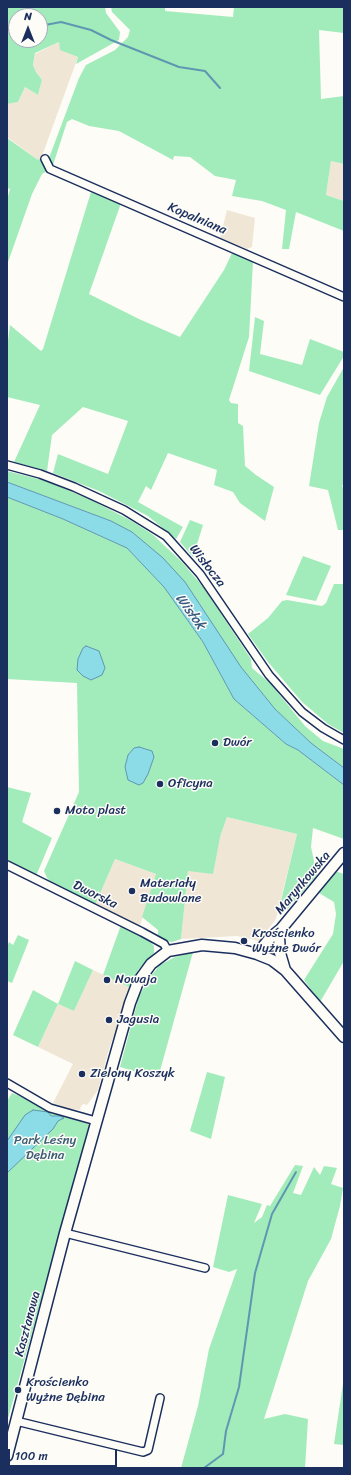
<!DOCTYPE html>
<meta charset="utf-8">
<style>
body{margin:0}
#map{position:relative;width:351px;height:1475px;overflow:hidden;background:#fdfcf7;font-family:Sriracha,sans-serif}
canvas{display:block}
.frame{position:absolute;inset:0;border:8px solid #1b2f5e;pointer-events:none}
.north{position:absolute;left:8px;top:8px;width:40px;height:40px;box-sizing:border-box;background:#fdfcf7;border:1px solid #a3aaba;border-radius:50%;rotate:0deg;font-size:11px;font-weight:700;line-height:16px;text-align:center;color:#1b2f5e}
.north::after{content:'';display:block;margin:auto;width:14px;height:18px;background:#1b2f5e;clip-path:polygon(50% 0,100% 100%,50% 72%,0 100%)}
.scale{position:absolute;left:8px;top:1449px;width:109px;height:18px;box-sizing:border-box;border:2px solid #1b2f5e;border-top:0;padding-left:5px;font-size:12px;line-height:14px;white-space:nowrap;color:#1b2f5e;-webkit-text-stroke:3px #fdfcf7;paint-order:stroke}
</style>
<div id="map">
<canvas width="351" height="1475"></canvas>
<div class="frame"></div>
<div class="north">N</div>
<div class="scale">100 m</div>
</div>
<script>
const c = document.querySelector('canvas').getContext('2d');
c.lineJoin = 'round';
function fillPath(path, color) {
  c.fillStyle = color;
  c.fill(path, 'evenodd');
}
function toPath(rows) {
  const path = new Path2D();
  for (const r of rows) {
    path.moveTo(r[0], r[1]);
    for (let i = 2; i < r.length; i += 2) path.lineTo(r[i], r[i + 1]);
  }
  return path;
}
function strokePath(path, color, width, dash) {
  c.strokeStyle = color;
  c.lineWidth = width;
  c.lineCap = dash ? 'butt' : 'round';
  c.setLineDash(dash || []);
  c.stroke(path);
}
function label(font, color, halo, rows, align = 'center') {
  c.font = font + ' Sriracha,sans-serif';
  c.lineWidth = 3;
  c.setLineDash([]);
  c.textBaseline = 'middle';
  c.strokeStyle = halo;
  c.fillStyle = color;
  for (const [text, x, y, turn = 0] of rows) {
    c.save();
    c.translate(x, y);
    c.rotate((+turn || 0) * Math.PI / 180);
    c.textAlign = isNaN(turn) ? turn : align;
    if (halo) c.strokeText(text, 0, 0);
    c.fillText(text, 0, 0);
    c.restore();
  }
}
fillPath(toPath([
 [59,42,61,50,78,57,42,156,38,160,7,137,7,104,18,102,25,87,38,95,42,80,36,72,33,65,35,54],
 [331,161,344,164,344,201,326,195],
 [227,210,255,218,252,247,247,249,220,238],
 [227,817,297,834,276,919,259,941,237,936,181,939,188,870,220,837],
 [115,859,156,874,140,926,95,905],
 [93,970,131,988,109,1049,98,1090,87,1105,83,1104,80,1108,81,1110,69,1109,53,1103,73,1064,38,1047,58,1004,74,1011]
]), '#f0e6d5');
fillPath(toPath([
 [7,7,105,7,106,13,120,32,119,40,76,64,78,57,60,50,59,42,35,53,33,65,36,72,42,80,38,95,25,87,18,102,7,104],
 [16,16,40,16,40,40,16,40],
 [111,7,165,7,165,11,233,17,234,7,344,7,344,33,319,30,321,99,344,96,344,164,331,161,326,195,344,201,344,231,296,212,289,249,282,249,286,210,262,201,232,196,236,180,215,176,190,157,174,156,173,160,119,131,89,126,72,119,67,122,53,165,49,158,79,78,86,65,115,50,128,37,130,30,112,12],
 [7,138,38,160,39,158,47,171,42,174,32,194,7,265,7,200,10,189,7,188],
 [91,192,121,203,89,294,139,319,180,337,224,270,233,251,253,261,249,337,229,400,231,403,238,404,238,423,243,426,245,466,256,475,274,487,265,521,240,503,233,492,214,485,217,470,168,453,151,490,146,486,138,502,183,527,176,539,148,516,99,491,53,473,58,454,108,474,128,421,83,407,52,435,47,471,14,462,40,405,7,397,7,349,10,325,41,351,43,349],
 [255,317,264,321,260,354,302,365,310,339,344,352,344,356,320,395,249,371],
 [344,367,344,483,342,486,344,489,344,530,338,530,328,490,309,486,319,423,327,397],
 [7,471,46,481,91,500,130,520,152,534,182,562,204,588,251,659,252,668,270,683,305,726,323,741,344,749,344,768,311,743,275,709,241,667,219,635,111,521,7,482],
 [7,497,63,519,127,548,164,587,203,642,234,699,286,744,298,750,344,785,344,839,313,828,311,847,317,875,287,910,279,909,297,834,227,817,220,837,213,874,188,871,181,939,172,942,164,941,158,935,158,930,142,917,156,874,115,859,95,905,51,882,47,878,44,871,79,792,77,683,7,679],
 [190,520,203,525,193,557,180,542],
 [303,556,331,566,316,601,286,595],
 [334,584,344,584,344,733,328,724,302,702,268,662,248,634,268,618,282,601,287,600,322,606,326,603],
 [7,787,31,793,22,822,52,838,36,876,7,862],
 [335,871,344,874,344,961,320,1002,304,980,333,934,336,914,334,902,319,893],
 [121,925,148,939,154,946,154,953,138,970,131,988,103,975],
 [18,935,29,940,12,983,7,981,7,947,9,942,13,945],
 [193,952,158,1078,120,1067,139,996,150,977,160,965,175,957],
 [75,961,93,970,74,1011,58,1004,38,1047,13,1035,33,990,58,1004],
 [207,1072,225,1077,211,1139,190,1131],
 [12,1093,90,1125,7,1422,7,1101],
 [295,1165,303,1166,293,1193,301,1195,314,1167,320,1175,324,1166,337,1168,331,1184,343,1188,340,1206,331,1239,308,1281,264,1419,285,1414,308,1419,305,1468,181,1468,198,1406,209,1349,237,1269,229,1272,213,1267,228,1195,262,1204,254,1223,262,1217,267,1205,270,1206],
 [344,1377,344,1445,334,1444]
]), '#a2ecbb');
const water = toPath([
 [7,482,111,521,132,532,163,558,185,582,241,667,275,709,311,743,344,768,344,785,298,750,286,744,234,699,203,642,164,587,127,548,63,519,7,497,7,482],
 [86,646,99,651,105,668,102,675,91,680,83,676,77,670,78,659,83,648,86,646],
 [139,747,152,751,154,757,148,774,143,783,139,785,128,780,125,767,128,755,134,748,139,747],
 [33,1110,48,1112,51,1116,60,1116,64,1118,58,1121,53,1129,7,1173,7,1141,25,1115,33,1110]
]);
fillPath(water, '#8cdce8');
strokePath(water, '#5f97b1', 1);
strokePath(toPath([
 [40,26,61,22,91,30,111,40,179,67,205,71,220,88],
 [7,30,16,29],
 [204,1468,223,1454,226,1431,239,1387,255,1273,272,1214,296,1172]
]), '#5f97b1', 2);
const street = toPath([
 [45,159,50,169,344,297],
 [7,465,40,474,74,487,124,510,166,536,200,574,269,675,302,712,323,728,344,740],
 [7,865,142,932,164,944,168,951],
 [7,1083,50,1108,96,1121],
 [65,1233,205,1268],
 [16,1421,143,1452,148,1450,160,1398]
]);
const secondary = toPath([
 [281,929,279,937,280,953,285,970],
 [257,954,271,937,281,929,344,853],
 [7,1456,65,1233,130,1003,138,982,151,964,168,951,202,945,235,948,257,954,272,960,285,970,344,1037]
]);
strokePath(street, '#1b2f5e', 10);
strokePath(secondary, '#1b2f5e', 13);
strokePath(street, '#fdfcf7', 7);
strokePath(secondary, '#fdfcf7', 10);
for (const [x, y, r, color] of [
 [215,743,4,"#1b2f5e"],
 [160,784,4,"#1b2f5e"],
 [57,811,4,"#1b2f5e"],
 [132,891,4,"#1b2f5e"],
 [244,941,4,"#1b2f5e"],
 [107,980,4,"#1b2f5e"],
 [109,1020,4,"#1b2f5e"],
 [82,1074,4,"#1b2f5e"],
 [18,1390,4,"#1b2f5e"]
]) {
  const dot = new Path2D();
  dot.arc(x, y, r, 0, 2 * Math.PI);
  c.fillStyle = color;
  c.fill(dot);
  strokePath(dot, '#fdfcf7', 1.5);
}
label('13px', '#1b2f5e', '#fdfcf7', [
 ["Kopalniana",197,219,23],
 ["Wisłocza",207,566,52],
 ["Marynkowska",303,883,-50],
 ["Dworska",95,895,26],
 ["Kasztanowa",28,1324,-75]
]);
label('13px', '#1b2f5e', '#fdfcf7', [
 ["Dwór",223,743],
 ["Oficyna",168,784],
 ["Moto plast",65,811],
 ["Materiały",140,884],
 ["Budowlane",140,899],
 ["Krościenko",252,934],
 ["Wyżne Dwór",252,949],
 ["Nowaja",115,980],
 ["Jagusia",117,1020],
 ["Zielony Koszyk",90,1074],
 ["Krościenko",26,1383],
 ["Wyżne Dębina",26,1398]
], 'left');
label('13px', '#3d5e75', '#fdfcf7', [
 ["Park Leśny",45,1141],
 ["Dębina",45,1156]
]);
label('italic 14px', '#375a80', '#fdfcf7', [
 ["Wisłok",190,612,54]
]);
</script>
